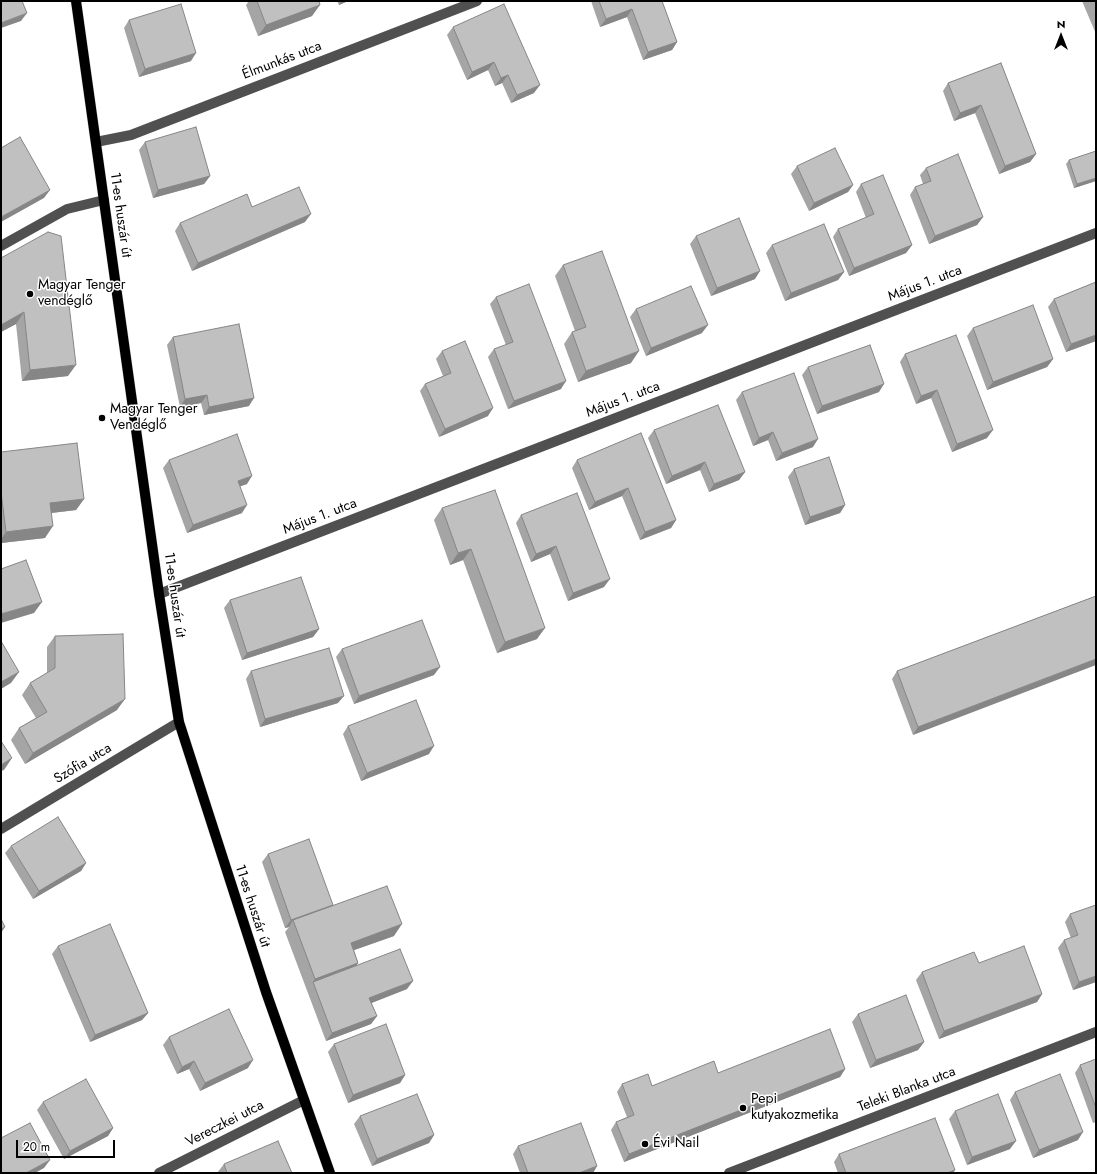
<!DOCTYPE html>
<meta charset="utf-8">
<style>
body{margin:0}
#map{position:relative;width:1097px;height:1174px;overflow:hidden;background:#fff;font-family:Jost,sans-serif}
canvas{display:block}
.frame{position:absolute;inset:0;border:2px solid #000;pointer-events:none}
.north{position:absolute;left:1041px;top:16px;width:40px;height:40px;-webkit-text-stroke:3px #fff;paint-order:stroke;rotate:0deg;font-size:11px;font-weight:700;line-height:16px;text-align:center;color:#000}
.north::after{content:'';display:block;margin:auto;width:14px;height:18px;background:#000;clip-path:polygon(50% 0,100% 100%,50% 72%,0 100%)}
.scale{position:absolute;left:16px;top:1140px;width:99px;height:18px;box-sizing:border-box;border:2px solid #000;border-top:0;padding-left:5px;font-size:12px;line-height:14px;white-space:nowrap;color:#000;-webkit-text-stroke:3px #fff;paint-order:stroke}
</style>
<div id="map">
<canvas width="1097" height="1174"></canvas>
<div class="frame"></div>
<div class="north">N</div>
<div class="scale">20 m</div>
</div>
<script>
const c = document.querySelector('canvas').getContext('2d');
c.lineJoin = 'round';
function toPath(rows) {
  const path = new Path2D();
  for (const r of rows) {
    path.moveTo(r[0], r[1]);
    for (let i = 2; i < r.length; i += 2) path.lineTo(r[i], r[i + 1]);
  }
  return path;
}
function strokePath(path, color, width, dash) {
  c.strokeStyle = color;
  c.lineWidth = width;
  c.lineCap = dash ? 'butt' : 'round';
  c.setLineDash(dash || []);
  c.stroke(path);
}
function fillPath(path, color) {
  c.fillStyle = color;
  c.fill(path, 'evenodd');
}
function label(font, color, halo, rows, align = 'center') {
  c.font = font + ' Jost,sans-serif';
  c.lineWidth = 3;
  c.setLineDash([]);
  c.textBaseline = 'middle';
  c.strokeStyle = halo;
  c.fillStyle = color;
  for (const [text, x, y, turn = 0] of rows) {
    c.save();
    c.translate(x, y);
    c.rotate((+turn || 0) * Math.PI / 180);
    c.textAlign = isNaN(turn) ? turn : align;
    if (halo) c.strokeText(text, 0, 0);
    c.fillText(text, 0, 0);
    c.restore();
  }
}
const major = toPath([
 [76,1,159,594,179,722,266,992,330,1173]
]);
strokePath(major, '#dbdbdb', 11);
strokePath(toPath([
 [96,142,131,135,477,1],
 [1,246,67,209,104,200],
 [159,594,1096,233],
 [1,829,179,722],
 [159,1173,304,1100],
 [729,1173,1096,1032]
]), '#505050', 10);
strokePath(major, '#000', 10);
fillPath(toPath([
 [249,1,319,1,312,16,258,36,246,5],
 [337,1,348,1,339,5],
 [591,1,662,1,677,42,672,50,643,60,627,17,600,27],
 [1082,1,1096,1,1096,34],
 [129,20,191,61,139,77,124,28],
 [453,27,534,93,511,103,502,83,495,86,488,70,467,80,447,35],
 [1001,63,1036,154,1030,162,999,174,975,113,954,121,943,91,948,83],
 [145,142,210,176,204,184,153,198,139,150],
 [1069,160,1096,181,1074,188,1066,164],
 [797,166,853,185,848,192,809,211,791,174],
 [926,168,983,217,977,225,929,244,910,195,915,187,923,184,920,175],
 [861,184,912,245,906,253,849,276,833,237,838,229,866,218,856,192],
 [252,207,305,222,192,271,175,231,180,223],
 [696,236,755,279,711,296,690,244],
 [772,245,844,272,838,280,785,301,766,253],
 [1,258,68,376,22,381,16,324,1,332],
 [563,265,631,363,578,382,564,344,572,332,575,331,555,276],
 [1096,282,1096,341,1066,352,1048,307,1054,299],
 [496,297,561,389,508,409,488,357,494,349,506,345,490,304],
 [636,309,702,333,646,356,630,317],
 [973,328,1053,359,1047,367,987,390,967,336],
 [173,337,249,406,204,415,201,403,180,407,167,345],
 [442,351,488,416,439,437,420,391,425,384,443,376,436,359],
 [905,354,987,438,952,452,931,398,916,404,900,362],
 [808,367,879,392,817,414,802,375],
 [742,392,813,447,776,461,768,440,753,446,736,400],
 [654,430,745,472,739,480,709,492,700,470,666,484,648,438],
 [641,433,676,520,671,528,640,540,622,496,589,510,572,468,577,460],
 [1,452,84,499,76,510,52,513,45,538,1,543],
 [169,460,247,484,240,486,242,513,187,533,163,468],
 [794,469,845,505,840,513,805,525,788,477],
 [442,508,537,639,497,653,463,560,450,565,434,520],
 [521,515,604,587,568,601,550,554,531,562,516,523],
 [1096,596,913,735,892,679,897,671],
 [230,600,319,629,313,637,242,660,224,608],
 [55,636,117,710,25,764,11,740,19,728,36,718,22,695,30,683,47,673,47,647],
 [342,649,434,675,354,704,336,657],
 [251,671,338,703,260,727,246,679],
 [348,726,429,754,361,781,343,734],
 [11,846,86,863,81,871,33,899,5,853],
 [268,854,333,905,332,906,394,936,354,950,358,963,356,966,407,989,371,1003,377,1016,371,1024,326,1041,285,932,289,927,285,928,262,862],
 [1070,914,1096,982,1073,990,1058,948,1064,940,1071,938,1065,922],
 [58,946,148,1013,142,1020,90,1042,52,954],
 [979,963,1042,994,1037,1002,939,1039,916,980,922,972],
 [858,1014,924,1042,918,1050,870,1068,852,1022],
 [169,1037,248,1068,200,1091,189,1069,177,1074,163,1045],
 [334,1044,405,1075,400,1083,348,1103,328,1052],
 [1096,1059,1096,1122,1093,1123,1075,1073,1080,1065],
 [845,1069,840,1077,624,1162,611,1130,616,1122,627,1117,617,1092,622,1084,652,1086,718,1073],
 [1015,1092,1078,1140,1033,1158,1010,1100],
 [43,1102,113,1128,108,1136,64,1159,37,1110],
 [955,1111,1010,1149,967,1165,949,1119],
 [360,1116,434,1135,429,1143,372,1166,354,1124],
 [518,1146,597,1166,593,1173,520,1173,513,1154],
 [839,1154,955,1170,953,1173,838,1173,834,1162],
 [224,1164,292,1173,217,1173]
]), '#a5a5a5');
fillPath(toPath([
 [341,1,348,1,339,5],
 [320,5,312,16,258,36,266,25],
 [632,9,627,17,600,27,606,19],
 [27,13,21,21,1,28,1,23],
 [677,42,672,50,643,60,648,52],
 [196,53,191,61,139,77,145,69],
 [494,62,488,70,467,80,472,72],
 [508,75,502,83,495,86,501,78],
 [540,85,534,93,511,103,517,95],
 [981,105,975,113,954,121,960,113],
 [1036,154,1030,162,999,174,1005,166],
 [210,176,204,184,153,198,158,190],
 [1096,178,1096,181,1074,188,1077,184],
 [853,185,848,192,809,211,814,203],
 [50,190,44,198,1,222,1,217],
 [311,214,305,222,192,271,198,263],
 [983,217,977,225,929,244,935,236],
 [912,245,906,253,849,276,854,268],
 [760,271,755,279,711,296,717,288],
 [844,272,838,280,785,301,791,293],
 [24,312,16,324,1,332,1,325],
 [708,325,702,333,646,356,651,348],
 [1096,335,1096,341,1066,352,1071,344],
 [639,351,631,363,578,382,586,371],
 [1053,359,1047,367,987,390,993,382],
 [76,365,68,376,22,381,30,370],
 [566,381,561,389,508,409,514,401],
 [884,384,879,392,817,414,822,406],
 [937,390,931,398,916,404,921,396],
 [207,395,201,403,180,407,185,399],
 [254,398,249,406,204,415,209,407],
 [493,408,488,416,439,437,445,429],
 [993,430,987,438,952,452,957,444],
 [773,432,768,440,753,446,759,438],
 [818,439,813,447,776,461,782,453],
 [705,462,700,470,666,484,672,476],
 [745,472,739,480,709,492,714,484],
 [252,476,247,484,233,489,238,481],
 [628,488,622,496,589,510,595,502],
 [84,499,76,510,42,514,50,503],
 [247,505,242,513,187,533,193,525],
 [845,505,840,513,805,525,810,517],
 [676,520,671,528,640,540,645,532],
 [53,526,45,538,1,543,1,539,6,532],
 [556,546,550,554,531,562,536,554],
 [471,549,463,560,450,565,458,553],
 [610,579,604,587,568,601,573,593],
 [42,602,34,613,1,623,1,614],
 [545,628,537,639,497,653,505,642],
 [319,629,313,637,242,660,247,653],
 [1096,659,1096,665,913,735,918,727],
 [440,667,434,675,354,704,359,696],
 [19,672,11,683,1,689,1,682],
 [344,696,338,703,260,727,265,719],
 [125,699,117,710,25,764,33,753],
 [434,746,429,754,361,781,367,773],
 [12,758,4,770,1,771,1,765],
 [86,863,81,871,33,899,39,891],
 [333,905,327,913,293,920,289,927,285,928,291,920],
 [402,924,394,936,343,954,351,943],
 [5,927,1,933,1,929],
 [358,963,350,974,313,982,315,979],
 [1096,976,1096,982,1073,990,1079,982],
 [413,981,407,989,364,1006,369,998],
 [1042,994,1037,1002,939,1039,944,1031],
 [148,1013,142,1020,90,1042,95,1035],
 [377,1016,371,1024,326,1041,332,1033],
 [924,1042,918,1050,870,1068,876,1060],
 [253,1060,248,1068,200,1091,205,1083],
 [194,1061,189,1069,177,1074,182,1067],
 [845,1069,840,1077,624,1162,629,1154],
 [405,1075,400,1083,348,1103,353,1095],
 [113,1128,108,1136,64,1159,70,1151],
 [1083,1132,1078,1140,1033,1158,1039,1150],
 [434,1135,429,1143,372,1166,377,1159],
 [1016,1141,1010,1149,967,1165,972,1157],
 [50,1160,44,1168,35,1173,26,1173],
 [597,1166,593,1173,579,1173],
 [955,1170,953,1173,947,1173]
]), '#868686');
const building = toPath([
 [1,1,22,1,27,13,1,23,1,1],
 [257,1,319,1,320,5,266,25,257,1],
 [599,1,662,1,677,42,648,52,632,9,606,19,599,1],
 [181,4,196,53,145,69,129,20,181,4],
 [504,4,540,85,517,95,508,75,501,78,494,62,472,72,453,27,504,4],
 [1001,63,1036,154,1005,166,981,105,960,113,948,83,1001,63],
 [196,127,210,176,158,190,145,142,196,127],
 [20,137,50,190,1,217,1,148,20,137],
 [835,148,853,185,814,203,797,166,835,148],
 [1096,151,1096,178,1077,184,1069,160,1096,151],
 [958,154,983,217,935,236,915,187,931,181,926,168,958,154],
 [883,175,912,245,854,268,838,229,874,214,861,184,883,175],
 [299,187,311,214,198,263,180,223,247,194,252,207,299,187],
 [739,218,760,271,717,288,696,236,739,218],
 [824,224,844,272,791,293,772,245,824,224],
 [48,232,61,236,76,365,30,370,24,312,1,325,1,258,48,232],
 [602,251,639,351,586,371,572,332,586,327,563,265,602,251],
 [1096,282,1096,335,1071,344,1054,299,1096,282],
 [529,284,566,381,514,401,494,349,513,342,496,297,529,284],
 [691,286,708,325,651,348,636,309,691,286],
 [1033,305,1053,359,993,382,973,328,1033,305],
 [239,324,254,398,209,407,207,395,185,399,173,337,239,324],
 [956,335,993,430,957,444,937,390,921,396,905,354,956,335],
 [465,341,493,408,445,429,425,384,451,373,442,351,465,341],
 [870,345,884,384,822,406,808,367,870,345],
 [794,373,818,439,782,453,773,432,759,438,742,392,794,373],
 [718,405,745,472,714,484,705,462,672,476,654,430,718,405],
 [641,433,676,520,645,532,628,488,595,502,577,460,641,433],
 [237,434,252,476,238,481,247,505,193,525,169,460,237,434],
 [77,443,84,499,50,503,53,526,6,532,1,492,1,452,77,443],
 [829,457,845,505,810,517,794,469,829,457],
 [495,490,545,628,505,642,471,549,458,553,442,508,495,490],
 [577,493,610,579,573,593,556,546,536,554,521,515,577,493],
 [26,560,42,602,1,614,1,569,26,560],
 [301,577,319,629,247,653,230,600,301,577],
 [1096,596,1096,659,918,727,897,671,1096,596],
 [422,620,440,667,359,696,342,649,422,620],
 [123,634,125,699,33,753,19,728,47,712,30,683,55,668,55,636,123,634],
 [1,641,19,672,1,682,1,641],
 [329,648,344,696,265,719,251,671,329,648],
 [416,700,434,746,367,773,348,726,416,700],
 [1,741,12,758,1,765,1,741],
 [58,817,86,863,39,891,11,846,58,817],
 [309,839,333,905,291,920,268,854,309,839],
 [387,886,402,924,351,943,358,963,315,979,293,920,387,886],
 [1096,905,1096,976,1079,982,1064,940,1078,935,1070,914,1096,905],
 [1,919,5,927,1,929,1,919],
 [110,924,148,1013,95,1035,58,946,110,924],
 [1024,946,1042,994,944,1031,922,972,974,952,979,963,1024,946],
 [400,949,413,981,369,998,377,1016,332,1033,313,982,400,949],
 [906,995,924,1042,876,1060,858,1014,906,995],
 [229,1009,253,1060,205,1083,194,1061,182,1067,169,1037,229,1009],
 [386,1024,405,1075,353,1095,334,1044,386,1024],
 [830,1029,845,1069,629,1154,616,1122,634,1115,622,1084,648,1074,652,1086,714,1061,718,1073,830,1029],
 [1096,1059,1096,1108,1080,1065,1096,1059],
 [1060,1074,1083,1132,1039,1150,1015,1092,1060,1074],
 [86,1079,113,1128,70,1151,43,1102,86,1079],
 [417,1094,434,1135,377,1159,360,1116,417,1094],
 [998,1094,1016,1141,972,1157,955,1111,998,1094],
 [935,1118,955,1170,947,1173,846,1173,839,1154,935,1118],
 [30,1123,50,1160,26,1173,1,1173,1,1138,30,1123],
 [581,1123,597,1166,579,1173,528,1173,518,1146,581,1123],
 [278,1141,292,1173,227,1173,224,1164,278,1141]
]);
fillPath(building, '#c0c0c0');
strokePath(building, '#868686', 1);
for (const [x, y, r, color] of [
 [30,294,4,"#000"],
 [102,418,4,"#000"],
 [743,1108,4,"#000"],
 [645,1144,4,"#000"]
]) {
  const dot = new Path2D();
  dot.arc(x, y, r, 0, 2 * Math.PI);
  c.fillStyle = color;
  c.fill(dot);
  strokePath(dot, '#fff', 1.5);
}
label('14px', '#000', '#fff', [
 ["Élmunkás utca",282,61,-21],
 ["11-es huszár út",120,215,82],
 ["Május 1. utca",925,284,-21],
 ["Május 1. utca",623,400,-21],
 ["Május 1. utca",320,517,-21],
 ["11-es huszár út",174,595,82],
 ["Szófia utca",83,764,-31],
 ["11-es huszár út",252,906,72],
 ["Teleki Blanka utca",907,1090,-21],
 ["Vereczkei utca",225,1124,-27]
]);
label('14px', '#000', '#fff', [
 ["Magyar Tenger",38,286],
 ["vendéglő",38,302],
 ["Magyar Tenger",110,410],
 ["Vendéglő",110,426],
 ["Pepi",751,1100],
 ["kutyakozmetika",751,1116],
 ["Évi Nail",653,1144]
], 'left');
</script>
